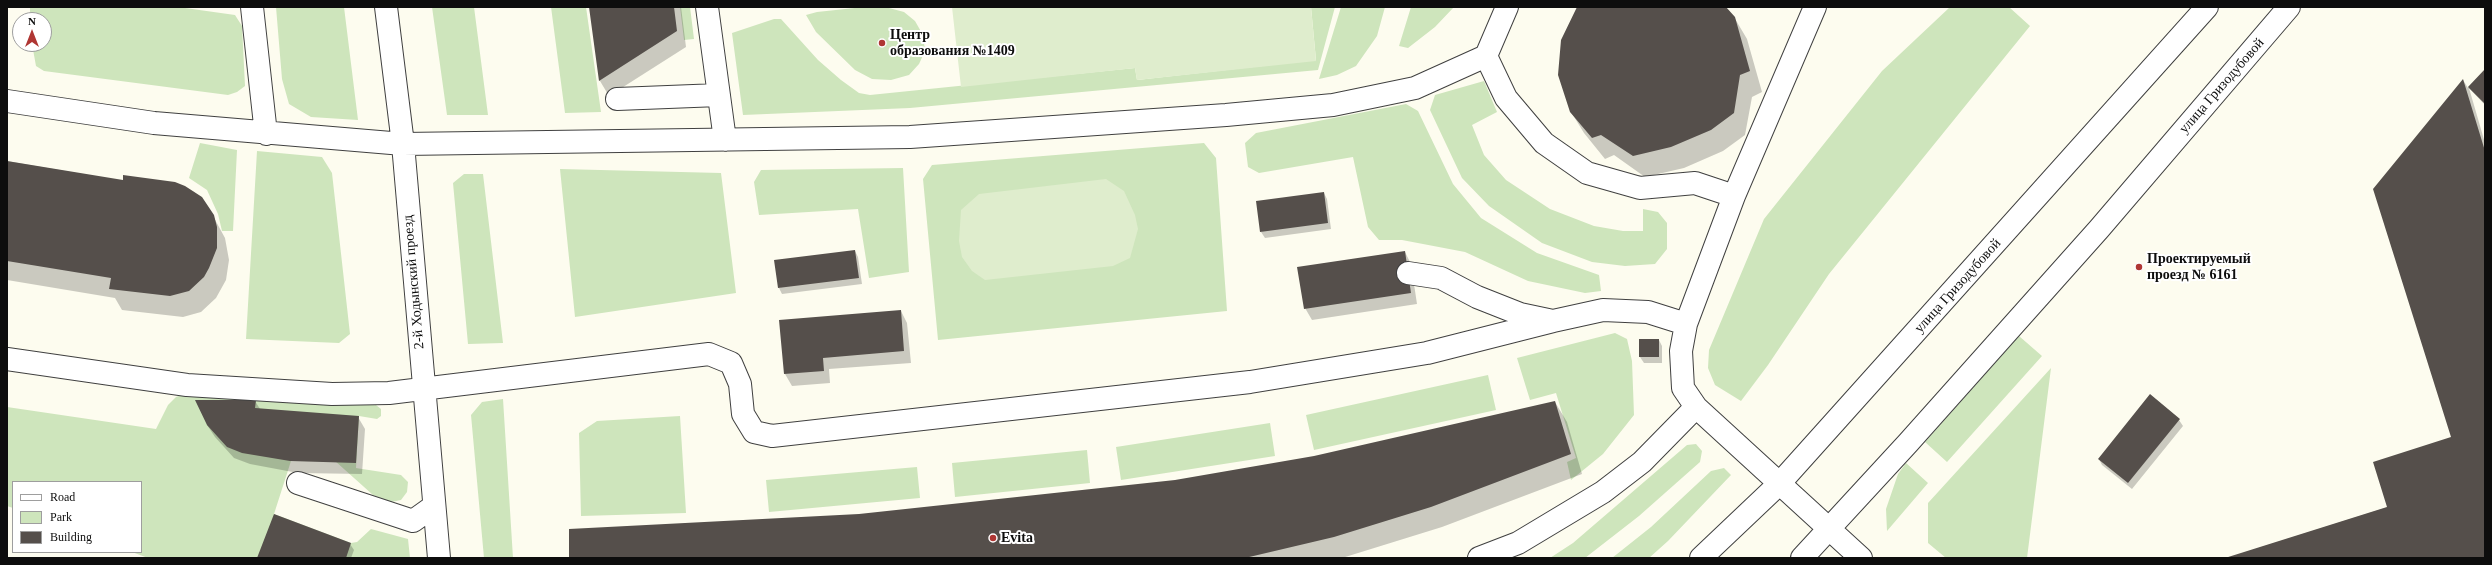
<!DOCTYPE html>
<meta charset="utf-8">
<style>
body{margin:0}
#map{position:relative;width:2492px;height:565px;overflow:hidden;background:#fdfcef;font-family:"Times New Roman",serif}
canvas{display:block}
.frame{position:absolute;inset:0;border:8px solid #0d0d0d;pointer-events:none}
.legend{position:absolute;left:12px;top:481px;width:130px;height:72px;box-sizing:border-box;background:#fff;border:1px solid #9e9e9e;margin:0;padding:5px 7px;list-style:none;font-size:12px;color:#0d0d0d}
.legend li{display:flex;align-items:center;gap:8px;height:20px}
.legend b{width:20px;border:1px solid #9e9e9e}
.north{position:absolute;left:12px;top:12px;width:40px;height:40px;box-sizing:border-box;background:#fff;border:1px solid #9e9e9e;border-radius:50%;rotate:0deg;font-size:11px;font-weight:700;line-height:16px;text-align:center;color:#0d0d0d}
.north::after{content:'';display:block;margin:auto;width:14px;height:18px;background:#af3633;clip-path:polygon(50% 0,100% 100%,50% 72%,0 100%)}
</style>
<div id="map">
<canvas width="2492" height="565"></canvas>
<div class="frame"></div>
<ul class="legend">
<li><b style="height:5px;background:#fff"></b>Road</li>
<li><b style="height:11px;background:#cee5bc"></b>Park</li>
<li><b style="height:11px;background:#554f4b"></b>Building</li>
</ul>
<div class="north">N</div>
</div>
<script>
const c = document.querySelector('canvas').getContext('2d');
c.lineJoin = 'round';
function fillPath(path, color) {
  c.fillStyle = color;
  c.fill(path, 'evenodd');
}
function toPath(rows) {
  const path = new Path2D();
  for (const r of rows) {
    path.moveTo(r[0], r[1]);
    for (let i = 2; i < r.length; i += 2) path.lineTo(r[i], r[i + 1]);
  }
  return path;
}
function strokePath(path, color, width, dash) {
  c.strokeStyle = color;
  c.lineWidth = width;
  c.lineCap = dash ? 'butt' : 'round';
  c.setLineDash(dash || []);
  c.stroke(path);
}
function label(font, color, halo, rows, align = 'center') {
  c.font = font + ' "Times New Roman",serif';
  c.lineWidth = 4;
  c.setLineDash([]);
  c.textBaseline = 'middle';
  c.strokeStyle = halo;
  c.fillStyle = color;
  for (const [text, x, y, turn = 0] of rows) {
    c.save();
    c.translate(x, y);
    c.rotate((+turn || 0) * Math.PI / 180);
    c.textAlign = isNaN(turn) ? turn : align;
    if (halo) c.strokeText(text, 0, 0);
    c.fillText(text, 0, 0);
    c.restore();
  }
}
fillPath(toPath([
 [30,7,178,7,235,15,242,26,245,86,237,92,228,95,44,71,36,66,32,44,44,44,44,20,30,20],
 [276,7,344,7,358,120,311,117,289,104,282,79],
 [432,7,474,7,488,115,447,115],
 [551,7,586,7,601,112,565,113],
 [680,7,690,7,694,39,684,40],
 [864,7,889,8,904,12,915,21,923,35,925,51,919,64,909,75,891,80,872,79,855,70,816,32,806,15,817,12],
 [1311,7,1335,7,1318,70,910,108,743,115,732,33,774,19,781,19,818,60,841,80,859,93,870,95,1135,68,1137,80,1316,60],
 [1341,7,1385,7,1377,36,1356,66,1337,75,1319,79],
 [1411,7,1454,7,1435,27,1408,48,1399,46],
 [1950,7,2009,7,2030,26,1829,274,1768,365,1741,401,1715,385,1708,368,1709,350,1764,219,1882,71],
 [1484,81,1497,112,1472,125,1484,155,1506,180,1550,209,1594,226,1623,231,1643,231,1643,209,1658,212,1667,223,1667,249,1655,264,1625,266,1592,262,1542,243,1489,206,1462,178,1430,110,1435,95],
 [1406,104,1418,111,1453,184,1481,218,1537,253,1599,275,1601,291,1585,293,1528,281,1465,252,1402,240,1379,240,1368,227,1353,157,1259,173,1248,167,1245,143,1256,133],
 [200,143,237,150,233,231,222,231,218,214,207,190,189,178],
 [1204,143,1216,158,1227,311,938,340,923,179,932,165],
 [257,151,322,157,332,173,350,334,339,343,246,339],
 [903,168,909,272,869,278,858,209,759,215,754,182,761,170],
 [560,169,721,173,736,293,575,317],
 [464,174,483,174,503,343,468,344,453,183],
 [1615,333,1627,339,1632,361,1634,415,1603,454,1571,480,1567,462,1576,458,1556,393,1530,400,1517,358],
 [2019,336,2042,356,1947,462,1925,442],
 [2051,368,2027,558,1946,558,1928,543,1928,503],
 [1488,375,1496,410,1314,450,1306,415],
 [187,393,376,405,381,409,381,416,377,419,359,416,356,468,401,475,408,482,407,492,401,500,391,502,373,495,335,461,291,461,274,514,351,543,357,542,371,529,408,539,410,558,148,558,132,552,141,552,141,482,13,482,13,508,7,506,7,407,156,429,168,405,176,397],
 [503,399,513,558,484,558,471,415,482,402],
 [680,416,686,513,581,516,579,433,597,421],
 [1270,423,1275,456,1121,480,1116,447],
 [1696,444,1702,451,1700,462,1639,516,1585,558,1550,558,1573,543,1687,445],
 [1087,450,1090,483,955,497,952,463],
 [1906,463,1928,483,1887,531,1886,509,1898,474],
 [917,467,920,498,769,512,766,480],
 [1724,468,1731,475,1668,541,1649,558,1612,558,1651,527,1711,471]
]), '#cee5bc');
fillPath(toPath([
 [952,7,1311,7,1316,61,1137,80,1135,68,961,87],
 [1106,179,1124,191,1135,215,1138,229,1130,258,1113,266,985,280,972,271,962,257,959,241,961,210,979,194]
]), '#dfedcd');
fillPath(toPath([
 [590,7,681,7,686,47,609,96,600,81],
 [1578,7,1725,7,1734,17,1747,39,1762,92,1752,97,1745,135,1723,151,1684,168,1645,177,1614,155,1605,159,1584,133,1571,112],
 [2485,71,2485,105,2469,88,2485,143,2485,558,2227,558,2388,507,2453,438,2463,80,2468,88],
 [7,161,123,181,174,183,194,192,213,216,225,238,229,260,226,280,216,298,201,312,183,317,122,310,115,298,7,280],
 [1324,193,1327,199,1331,229,1265,238,1261,232],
 [855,251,858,257,862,284,782,294,779,288],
 [1405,252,1411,264,1417,304,1312,320,1305,308],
 [901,311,907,323,911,363,829,369,830,383,792,386,785,374,781,321],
 [1659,340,1662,346,1662,363,1644,363,1640,357],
 [255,401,260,409,358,417,365,429,362,474,298,473,250,464,234,458,215,437,207,425],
 [1555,402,1567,422,1582,474,1442,527,1342,558,570,558,859,515,1175,481,1314,457],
 [2179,420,2183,426,2132,489,2102,465,2099,459],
 [350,544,354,550,351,558,258,558]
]), '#0003');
fillPath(toPath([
 [589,7,674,7,677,31,599,81],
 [1577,7,1726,7,1735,17,1750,71,1740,75,1734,113,1711,130,1671,147,1633,156,1601,135,1592,138,1570,112,1558,75,1561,40],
 [2485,69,2485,104,2468,87],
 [2463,79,2485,151,2485,558,2225,558,2387,507,2373,462,2451,437,2373,189],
 [7,161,123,180,123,175,175,182,185,186,202,197,214,215,217,227,217,248,209,268,204,277,189,291,170,296,109,289,111,278,7,261],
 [1324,192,1328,223,1260,232,1256,201],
 [855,250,859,278,778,288,774,260],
 [1405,251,1411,293,1304,309,1297,267],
 [901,310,904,351,823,358,824,371,784,374,779,320],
 [1639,339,1659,339,1659,357,1639,357],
 [2150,394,2180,419,2128,483,2098,459],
 [195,400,256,400,255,408,359,416,356,463,290,461,242,453,227,447,207,425],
 [1555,401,1571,454,1431,507,1334,537,1245,558,569,558,569,529,859,514,1175,480,1314,456],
 [274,514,351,543,346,558,257,558]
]), '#554f4b');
const minor = toPath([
 [252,7,266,134],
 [386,7,403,144,439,558],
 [707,7,725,140],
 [1486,56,1506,98,1544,143,1587,173,1640,188,1695,183,1734,196,1686,324,1681,351,1683,388,1696,407,1861,558],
 [617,99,719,95],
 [7,101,154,123,403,144,910,137,1226,115,1333,105,1415,88,1486,56,1507,7],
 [1734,196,1815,7],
 [1408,273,1441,278,1477,297,1520,314,1553,321,1603,310,1648,312,1686,324],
 [7,359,187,385,332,394,389,393,709,354,731,363,740,384,743,414,754,432,772,436,1250,382,1427,353,1553,321],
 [298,483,413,521,434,506],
 [1479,558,1518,543,1603,492,1642,462,1696,407],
 [1701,558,1779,484,2207,7],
 [1802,558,1908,443,2099,229,2289,7]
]);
strokePath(minor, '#404040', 24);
strokePath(minor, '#fff', 22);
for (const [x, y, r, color] of [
 [882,43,4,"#af3633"],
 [2139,267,4,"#af3633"],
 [993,538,4,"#af3633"]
]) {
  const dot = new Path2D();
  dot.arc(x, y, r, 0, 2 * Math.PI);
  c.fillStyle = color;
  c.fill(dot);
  strokePath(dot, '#fff', 1.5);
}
label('bold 14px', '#0d0d0d', '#fff', [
 ["Центр",890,35],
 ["образования №1409",890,51],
 ["Проектируемый",2147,259],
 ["проезд № 6161",2147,275],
 ["Evita",1001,538]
], 'left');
label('14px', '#0d0d0d', '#fff', [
 ["улица Гризодубовой",2222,86,-49],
 ["2-й Ходынский проезд",414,282,-95],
 ["улица Гризодубовой",1958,286,-48]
]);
</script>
